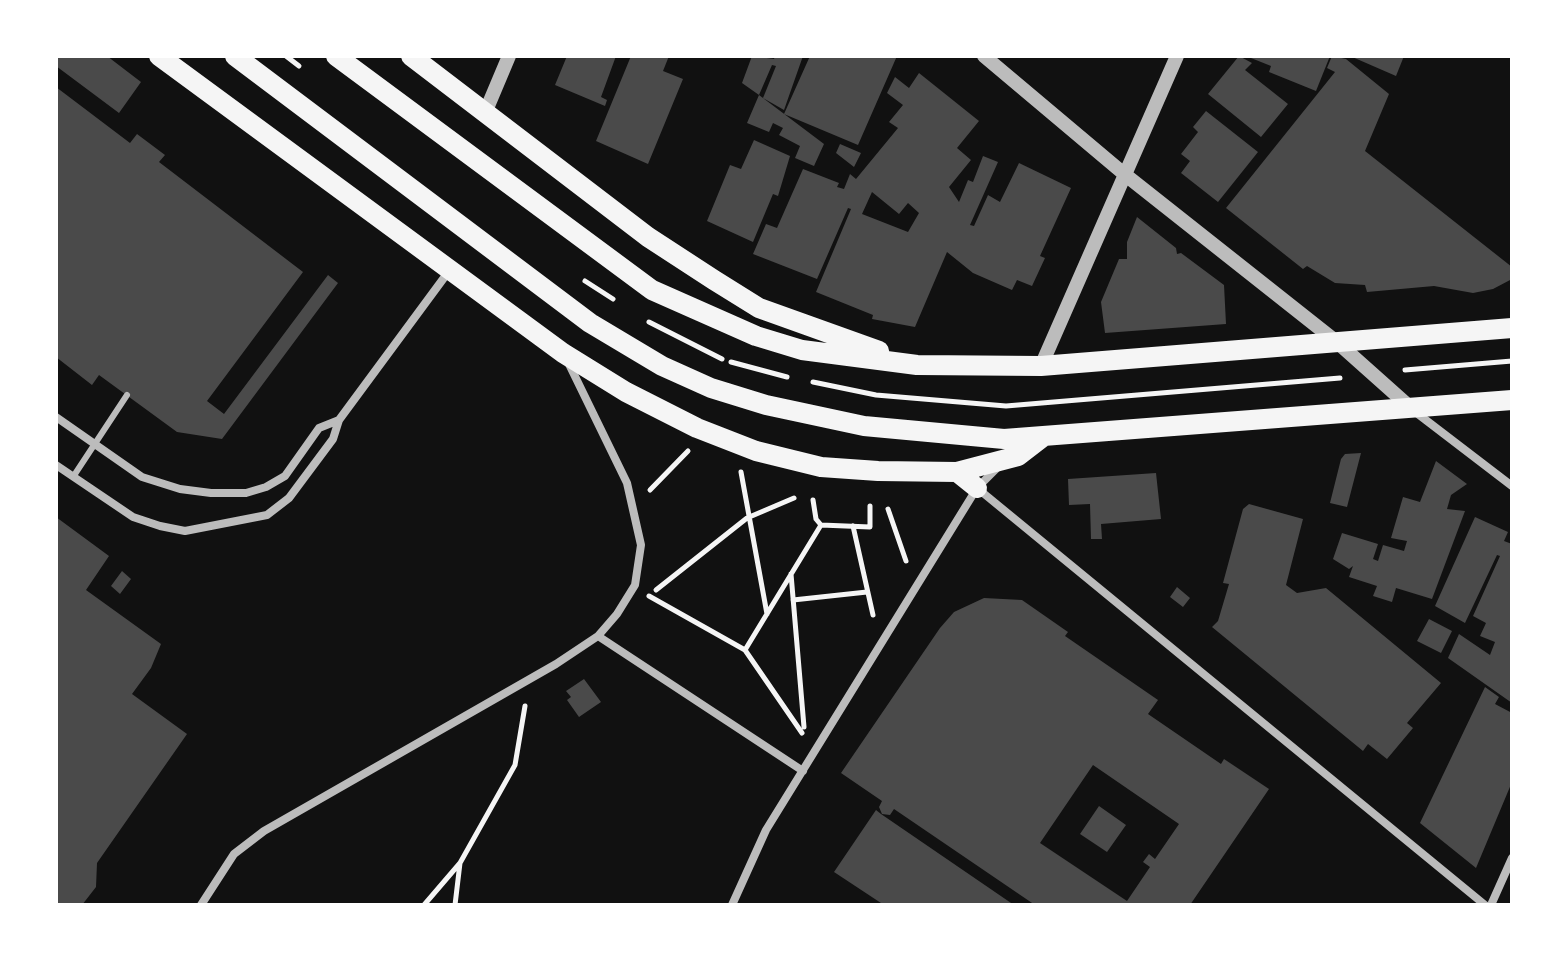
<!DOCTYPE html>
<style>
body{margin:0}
#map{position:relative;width:1568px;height:961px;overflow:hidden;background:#111;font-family:"Sofia Sans Condensed",sans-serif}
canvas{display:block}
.frame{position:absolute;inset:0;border:58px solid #fff;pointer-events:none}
</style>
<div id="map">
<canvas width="1568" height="961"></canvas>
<div class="frame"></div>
</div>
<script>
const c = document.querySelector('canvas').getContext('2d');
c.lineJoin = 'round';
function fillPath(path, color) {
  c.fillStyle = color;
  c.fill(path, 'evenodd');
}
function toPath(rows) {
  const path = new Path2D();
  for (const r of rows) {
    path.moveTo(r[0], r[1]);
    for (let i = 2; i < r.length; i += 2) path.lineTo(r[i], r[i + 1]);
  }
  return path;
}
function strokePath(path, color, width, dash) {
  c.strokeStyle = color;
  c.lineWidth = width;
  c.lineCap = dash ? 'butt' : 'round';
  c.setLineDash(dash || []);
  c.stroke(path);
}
fillPath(toPath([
 [56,56,107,56,141,82,119,113,56,66],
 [567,56,616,56,601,97,607,100,605,106,555,85],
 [631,56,669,56,663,71,683,79,648,164,596,141],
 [752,56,774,59,775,56,803,56,784,110,763,98,776,66,772,65,759,95,742,83],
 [810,56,897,56,858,145,784,114],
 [1239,56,1252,63,1245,70,1288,104,1261,137,1208,94],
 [1246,56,1330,56,1316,91,1269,72,1271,66],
 [1332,56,1346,59,1389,94,1365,151,1512,267,1512,279,1493,289,1473,293,1434,286,1367,292,1365,285,1335,283,1307,266,1303,269,1226,208,1335,72,1327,68],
 [1350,56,1404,56,1396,76],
 [919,73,979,121,957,148,971,160,949,187,959,202,968,180,973,182,983,156,998,162,970,225,974,226,988,195,1000,202,1019,163,1071,188,1040,256,1045,258,1032,286,1017,280,1012,290,973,273,947,252,915,327,872,319,873,315,816,292,851,209,848,208,817,279,753,254,766,224,777,228,803,169,839,183,837,187,844,189,850,174,856,179,898,128,889,122,903,105,887,93,895,77,909,88],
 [872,192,899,214,908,203,919,213,908,232,862,214],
 [56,87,130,143,137,134,165,155,159,162,303,272,207,401,224,414,328,275,338,283,222,439,177,432,99,375,92,385,56,357],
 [759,95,824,144,814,166,795,158,800,146,779,135,783,128,773,123,769,132,747,123],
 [1206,111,1258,152,1218,202,1181,173,1190,161,1181,154,1198,132,1193,127],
 [754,140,790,156,778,196,773,194,753,242,707,221,730,165,741,169],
 [840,144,861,153,854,167,836,153],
 [1137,217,1176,248,1177,254,1181,253,1224,285,1226,324,1105,333,1101,302,1119,259,1127,259,1127,242],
 [1361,453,1347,507,1330,503,1341,459,1345,454],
 [1436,461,1467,484,1451,495,1447,509,1465,511,1432,599,1396,588,1392,602,1373,596,1377,586,1349,577,1353,566,1349,569,1333,559,1342,533,1378,544,1373,559,1378,561,1383,545,1404,551,1407,541,1391,538,1403,497,1420,502],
 [1156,473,1161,519,1101,524,1102,539,1091,539,1090,504,1069,505,1068,479],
 [1249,504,1303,519,1286,585,1297,593,1326,588,1441,683,1407,723,1413,728,1387,759,1368,744,1363,751,1212,627,1218,621,1229,584,1223,583,1243,509],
 [56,517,109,556,86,590,161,644,151,668,132,694,187,734,97,863,96,887,82,905,56,905],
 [1475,517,1508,532,1504,541,1512,544,1512,703,1448,658,1459,634,1490,655,1495,642,1480,636,1486,623,1473,616,1500,556,1497,555,1465,623,1435,606],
 [122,571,131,579,120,594,111,586],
 [1177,587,1190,598,1183,607,1170,597],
 [984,598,1022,600,1068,632,1065,636,1158,700,1148,714,1221,764,1224,759,1269,789,1190,905,1035,905,894,809,890,815,882,814,879,807,882,801,841,773,940,628,954,612],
 [1093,765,1179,824,1155,859,1149,854,1143,862,1150,867,1127,901,1040,843],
 [1429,619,1452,631,1441,653,1417,641],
 [584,679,601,702,579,717,567,700,571,697,566,691],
 [1485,687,1499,697,1495,704,1512,713,1512,782,1476,868,1420,823],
 [1099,806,1126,825,1107,852,1080,834],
 [876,810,881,814,1014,905,884,905,834,872]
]), '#4a4a4a');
strokePath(toPath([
 [286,56,299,66],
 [585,281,613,299],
 [649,322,722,359],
 [731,362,787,377],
 [1405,370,1512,361],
 [813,382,876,395,1006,406,1340,378],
 [741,472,767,614],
 [650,490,688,451],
 [813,500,816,519,821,525,870,527,870,506],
 [888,509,906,561],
 [853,526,873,615],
 [791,574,804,727],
 [656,590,747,518,794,498],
 [649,596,745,650,802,733],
 [793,600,867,592],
 [745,650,821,525],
 [424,905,460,863,515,765,525,706],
 [455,905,460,863]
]), '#f5f5f5', 5);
strokePath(toPath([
 [73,477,127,395]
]), '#bcbcbc', 6);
strokePath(toPath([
 [1414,411,1512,486],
 [56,417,142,477,180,489,211,493,246,493,266,487,285,476,319,428,339,420],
 [56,465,133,517,160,526,185,531,267,515,289,498,333,439,339,420,449,271],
 [977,488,1485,905],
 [598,636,803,771],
 [201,905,234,854,264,831,556,664,598,636,617,614,635,585,641,545,627,483,568,362],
 [732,905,766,830,977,488,999,466],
 [1491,905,1512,858]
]), '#bcbcbc', 8);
strokePath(toPath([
 [984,56,1123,173,1338,343,1412,409],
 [485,113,509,56],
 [1041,366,1177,56]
]), '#bcbcbc', 14);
strokePath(toPath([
 [159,56,563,353,626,392,697,428,756,451,821,467,878,471,957,472,1018,456,1044,436],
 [235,56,590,323,662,366,711,388,766,405,864,426,1004,439,1512,400],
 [336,56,652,290,756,336,802,350,917,365,1041,366,1512,328],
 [411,56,648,237,714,280,759,308,879,351],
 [957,472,977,488]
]), '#f5f5f5', 20);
</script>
